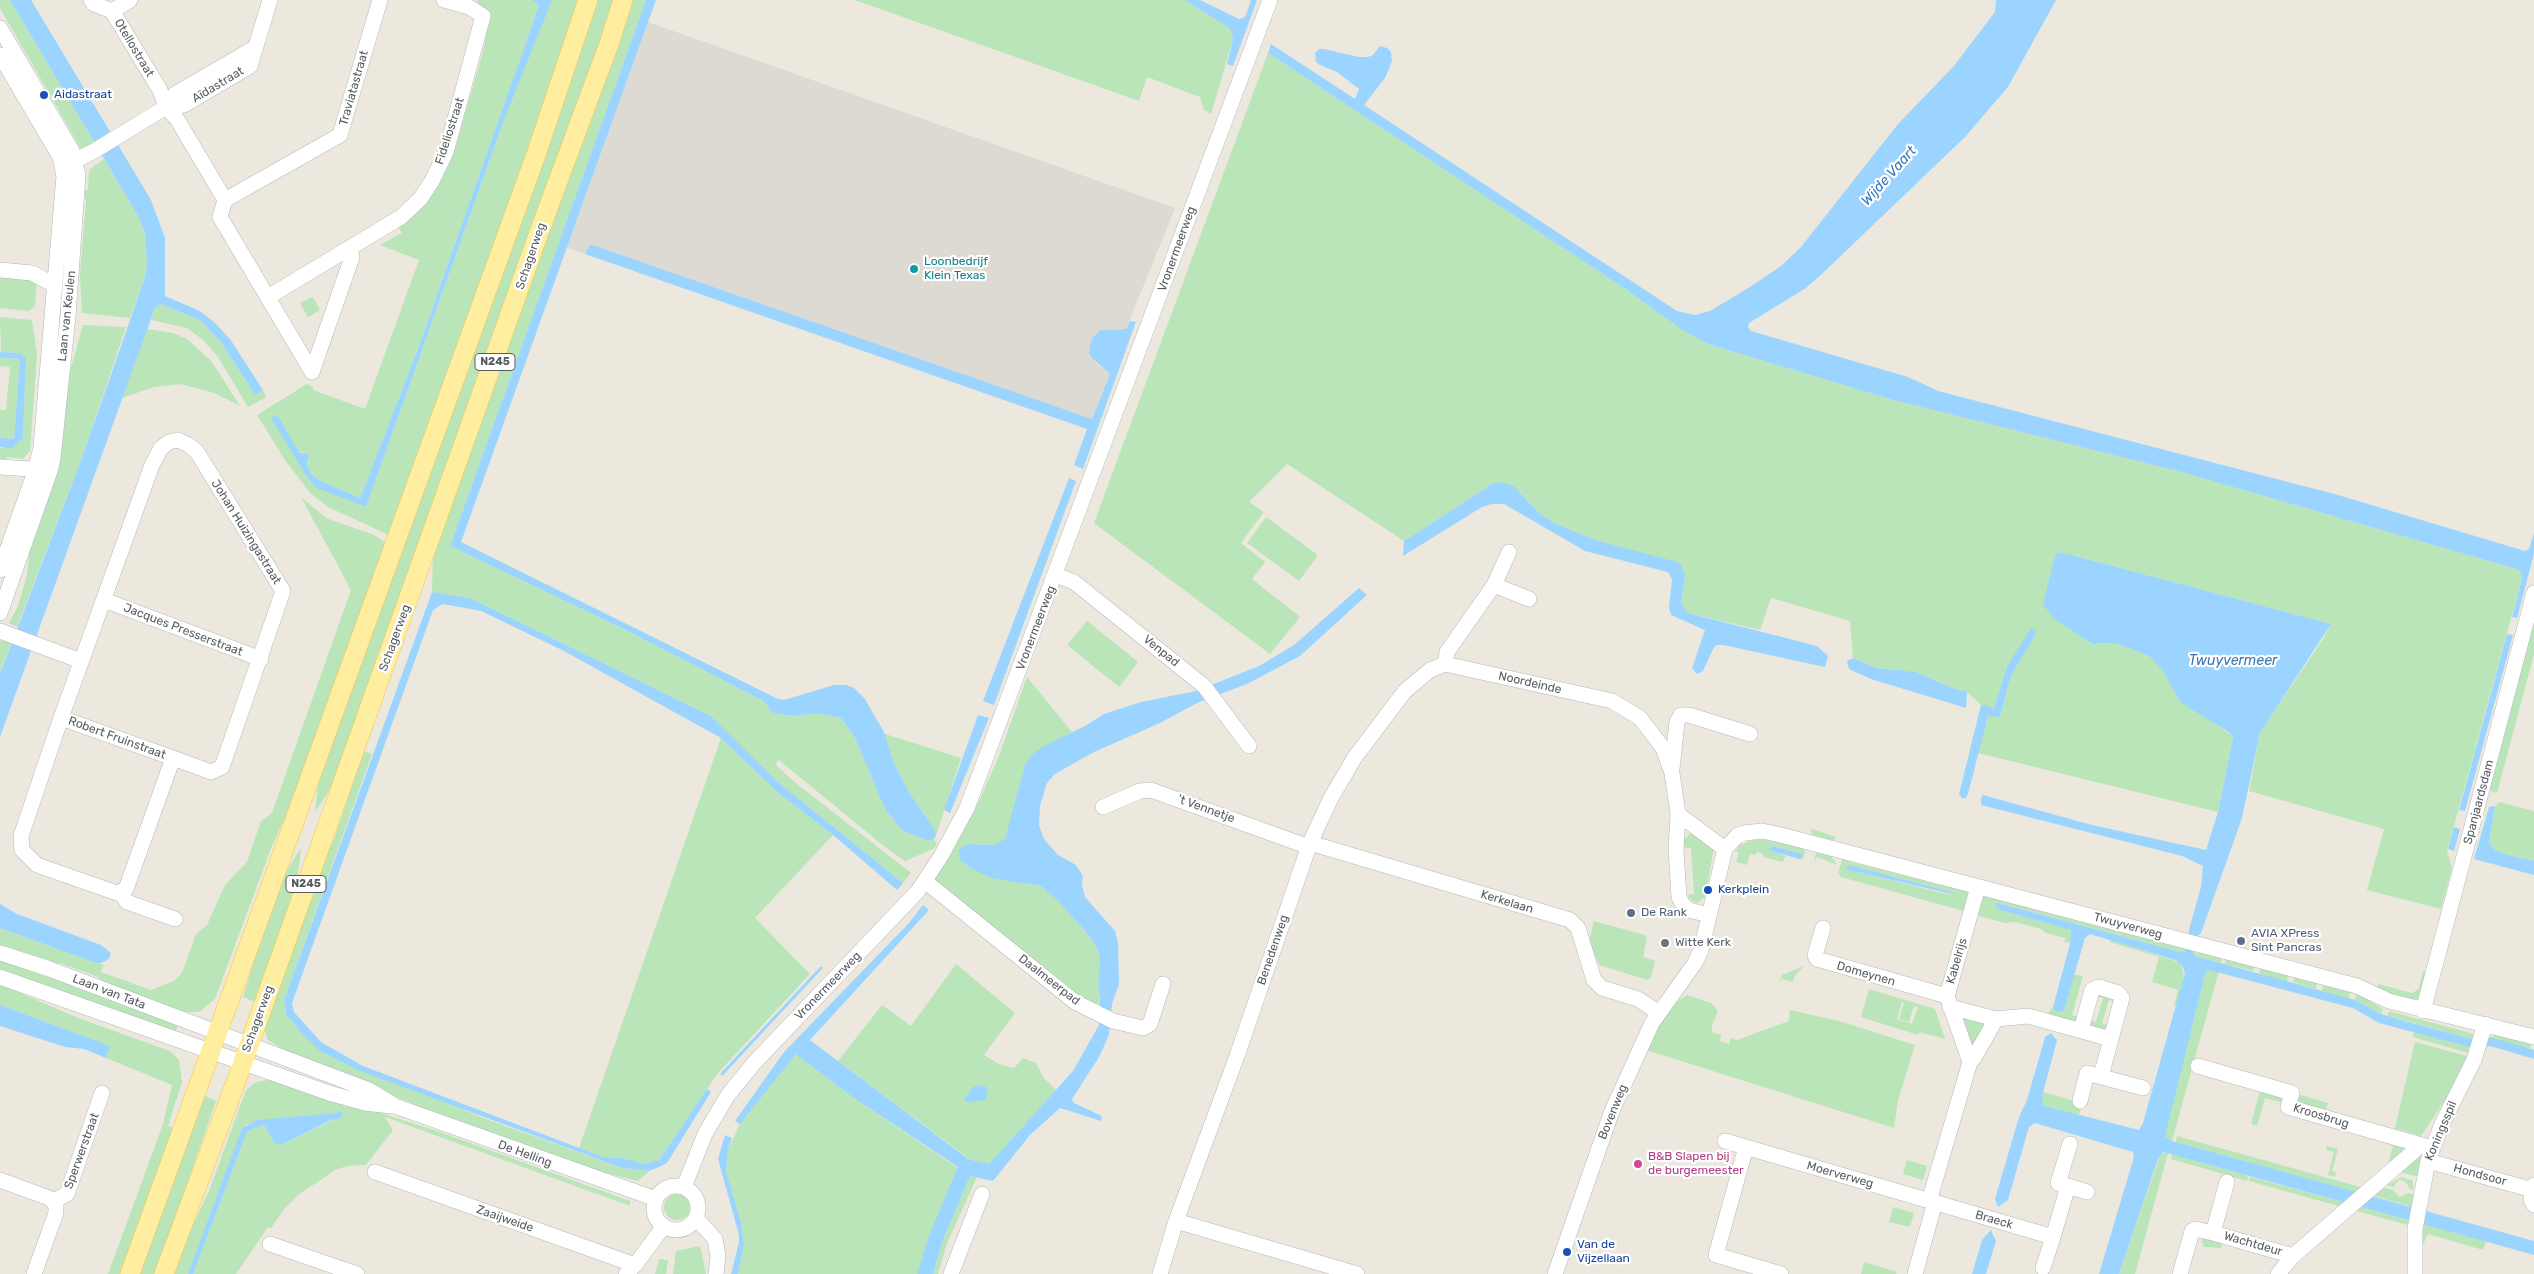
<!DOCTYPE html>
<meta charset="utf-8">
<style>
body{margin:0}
canvas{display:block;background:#ece8de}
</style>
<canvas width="2534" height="1274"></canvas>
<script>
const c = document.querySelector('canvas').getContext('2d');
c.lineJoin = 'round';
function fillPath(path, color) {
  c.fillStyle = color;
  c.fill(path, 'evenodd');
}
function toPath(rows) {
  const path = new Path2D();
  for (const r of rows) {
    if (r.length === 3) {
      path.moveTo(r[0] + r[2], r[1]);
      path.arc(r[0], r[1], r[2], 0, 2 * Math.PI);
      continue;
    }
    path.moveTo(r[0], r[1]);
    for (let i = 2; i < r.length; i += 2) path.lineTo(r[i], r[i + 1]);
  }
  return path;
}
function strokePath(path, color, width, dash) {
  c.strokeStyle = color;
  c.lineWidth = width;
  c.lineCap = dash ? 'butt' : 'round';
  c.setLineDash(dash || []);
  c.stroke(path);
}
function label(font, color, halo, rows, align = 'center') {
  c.font = font + ' Rubik,sans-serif';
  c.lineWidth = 4.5;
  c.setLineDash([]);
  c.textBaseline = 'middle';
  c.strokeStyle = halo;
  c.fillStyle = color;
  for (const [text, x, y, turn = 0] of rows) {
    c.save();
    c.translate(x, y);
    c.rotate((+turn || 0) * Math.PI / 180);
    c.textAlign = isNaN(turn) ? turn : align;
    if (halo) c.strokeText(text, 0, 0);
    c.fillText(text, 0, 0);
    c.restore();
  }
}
fillPath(toPath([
 [648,22,1175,208,1126,329,1101,330,1095,362,1110,374,1092,419,590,244,585,254,567,248]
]), '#dcdad3');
fillPath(toPath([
 [0,0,10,0,94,142,81,149,0,8],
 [477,0,532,0,539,5,418,349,360,498,319,480,311,474,307,464,309,459,303,452,299,452,276,415,307,477,322,489,366,507,504,120,545,13,552,0,578,0,525,156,389,535,328,507,310,493,285,460,257,415,307,384,313,387,313,390,365,409,419,260,380,245,402,233,397,225,412,215,433,193,455,149,484,48,488,21],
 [596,0,616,0,338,777,315,812,318,784],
 [631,0,646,0,450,546,628,631,765,702,772,713,792,716,817,713,841,718,855,738,885,809,903,831,928,841,934,839,937,845,933,849,905,861,885,847,779,760,775,764,792,780,911,873,903,883,778,782,711,716,470,598,432,592,433,554],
 [855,0,1185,0,1229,28,1233,39,1211,114,1204,110,1200,97,1147,77,1139,101],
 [1268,53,1627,290,1682,330,1708,344,1893,400,2181,472,2520,570,2522,578,2447,851,2452,868,2441,909,2367,890,2384,829,2249,791,2260,733,2323,639,2331,624,2060,552,2057,553,2050,615,2094,645,2098,643,2118,644,2149,656,2163,671,2180,702,2186,704,2233,736,2218,812,1978,753,1988,716,2001,714,2011,676,2036,634,2031,628,2007,666,1994,709,1991,709,1981,705,1967,692,1952,688,1916,672,1877,668,1853,658,1850,621,1771,598,1760,630,1688,613,1681,604,1685,576,1556,524,1540,514,1520,492,1492,484,1404,541,1287,464,1249,502,1264,512,1241,543,1265,562,1252,579,1300,617,1270,654,1094,523],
 [104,159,138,216,145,233,147,263,145,277,130,318,82,313,80,273,86,201,84,190,88,190,89,170],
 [0,274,37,277,35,306,29,311,0,308],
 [313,297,320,310,308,317,300,303],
 [160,304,200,320,221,342,255,395,263,390,266,397,248,407,218,357,203,340,187,328,151,320,155,308],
 [0,317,32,320,37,354,30,451,23,459,7,457,6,461,0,460,0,448,11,448,23,438,26,358,20,353,1,352],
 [83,325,126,327,84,452,17,627,9,623,18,606,27,575,30,547,59,469,69,375],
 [147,329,173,333,187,339,212,362,240,406,215,393,180,384,154,387,122,398],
 [0,358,20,359,14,439,0,438,0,410,6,410,10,367,0,366],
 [301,497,326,518,374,535,386,543,298,790,272,846,215,999,199,1012,181,1012,106,985,98,977,60,963,46,964,0,950,0,928,99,964,104,964,101,972,151,990,174,981,182,973,196,934,207,925,225,885,247,862,261,821,271,814,273,810,351,590],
 [1266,517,1318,555,1299,581,1247,543],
 [2534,620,2534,654,2497,793,2489,790],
 [1087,621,1138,662,1119,687,1067,645],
 [1,640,11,643,0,674,0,643],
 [1027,677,1072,732,1031,755,1025,765,1006,839,994,845,967,844,1026,884,1041,886,1057,900,1086,932,1096,946,1100,958,1098,986,1100,1004,1089,1002,1076,994,934,880,980,799,999,756],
 [885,734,961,758,937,833,909,792,893,761],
 [721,738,777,792,833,835,755,918,810,974,717,1074,659,1160,643,1164,622,1158,603,1157,579,1148],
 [364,751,372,754,284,1000,286,1014,302,1034,320,1051,486,1119,622,1168,649,1171,638,1181,587,1168,452,1120,284,1050,267,1039,264,1025,317,872,334,839],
 [2499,802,2534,811,2534,861,2504,854,2495,850,2489,842,2495,806],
 [1811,829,1836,837,1834,840,1812,835],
 [1690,834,1695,834,1714,848,1705,897,1697,903,1690,899,1687,895,1694,894,1691,848,1681,847,1683,840],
 [1753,840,1765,840,1799,847,1805,850,1803,860,1800,859,1801,854,1772,846,1770,848,1774,852,1785,856,1783,862,1763,857,1763,854,1757,852,1756,855,1750,854,1747,865,1736,862,1739,853,1736,851,1740,845],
 [301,848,296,892,258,1003,243,997,277,886],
 [1816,853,1831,856,1837,865,1817,857,1814,863],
 [1843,856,1850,862,1944,886,1948,884,1968,891,1969,896,1967,912,1841,877,1838,873],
 [1847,865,1948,891,1951,895,1848,870],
 [1987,895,2050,914,2055,912,2057,915,2080,922,2085,920,2087,923,2097,926,2100,924,2102,927,2187,948,2187,950,2184,953,1999,903,1995,905,1997,909,2069,929,2072,933,2070,943,2064,942,2065,938,2046,933,2041,929,2015,922,2005,923,1975,915,1982,898],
 [1594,921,1645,935,1647,938,1643,957,1655,961,1651,977,1647,980,1599,965,1589,941],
 [2111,940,2181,963,2184,976,2177,1006,2174,1005,2178,990,2152,982,2159,957,2110,942],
 [2193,952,2222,958,2221,963,2195,956],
 [2226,959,2254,966,2253,971,2225,964],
 [0,960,178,1024,175,1034,0,971],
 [956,964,1015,1013,984,1055,999,1064,1014,1068,1023,1058,1036,1063,1043,1077,1056,1090,989,1164,969,1159,838,1061,882,1005,911,1026],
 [1804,966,1795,975,1793,982,1782,979,1778,985,1782,975],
 [2261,968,2288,975,2287,982,2263,975,2259,973],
 [2209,970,2219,971,2172,1141,2165,1136,2164,1132,2205,974],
 [2423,971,2426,972,2420,997,2418,999,2407,1001,2378,988,2378,984,2412,993,2419,989],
 [2074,974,2083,976,2072,1015,2080,1017,2075,1023,2047,1015,2053,1007,2057,1013,2064,1011],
 [2295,977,2317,983,2316,989,2293,982],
 [0,984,78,1018,170,1051,179,1060,182,1082,168,1126,176,1129,123,1274,108,1274,163,1124,172,1085,106,1058,109,1046,0,1005],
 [2324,985,2350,992,2349,999,2322,991],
 [1869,989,1935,1009,1945,1039,1919,1032,1918,1035,1861,1017],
 [1902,1002,1904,1003,1899,1019,1909,1022,1914,1006,1918,1007,1912,1024,1897,1019],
 [2096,993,2114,996,2117,1002,2109,1000,2102,1023,2110,1026,2107,1031,2088,1025,2088,1020,2096,1022,2103,998,2094,996],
 [2357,994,2383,1009,2381,1014,2355,1000],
 [1687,995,1711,1003,1718,1011,1712,1025,1712,1032,1721,1035,1720,1041,1729,1044,1731,1038,1737,1040,1789,1021,1790,1010,1839,1021,1915,1045,1898,1100,1894,1128,1646,1050,1659,1024,1677,1002],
 [2389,1011,2474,1034,2472,1039,2388,1016],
 [1963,1016,1988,1020,1972,1050,1961,1019],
 [2414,1032,2469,1047,2468,1053,2413,1037],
 [2496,1034,2531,1044,2530,1049,2490,1038],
 [2415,1042,2467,1056,2449,1094,2421,1136,2398,1129,2397,1133,2394,1132],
 [796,1053,851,1096,958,1168,931,1233,917,1274,738,1274,744,1243,741,1222,726,1171,728,1150,740,1124],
 [276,1079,437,1131,630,1201,630,1206,385,1117,393,1130,366,1165,348,1166,337,1169,298,1195,284,1209,271,1228,268,1227,236,1274,193,1274,247,1132,261,1125,265,1126,275,1144,283,1144,335,1119,337,1113,246,1124,188,1274,173,1274,182,1248,209,1191,246,1090,256,1082],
 [2261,1087,2281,1092,2284,1103,2265,1098,2257,1126,2251,1124],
 [2043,1092,2082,1103,2079,1115,2044,1106,2041,1100],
 [201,1094,216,1101,156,1274,136,1274],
 [2297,1094,2328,1103,2325,1113,2301,1106,2296,1101],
 [2177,1136,2364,1188,2359,1193,2176,1142],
 [2394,1142,2409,1146,2388,1165],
 [2327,1146,2338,1149,2332,1171,2336,1172,2335,1177,2328,1175,2334,1152,2326,1150],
 [2161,1153,2168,1153,2135,1274,2119,1274],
 [2172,1154,2248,1176,2247,1181,2171,1159],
 [2417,1154,2424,1156,2419,1177,2397,1171],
 [1907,1160,1927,1166,1923,1180,1903,1174],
 [970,1176,977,1177,948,1241,938,1274,933,1274,943,1240],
 [2250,1177,2347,1203,2342,1207,2249,1181],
 [2402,1177,2413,1181,2413,1190,2410,1189,2405,1181,2399,1180,2393,1187,2387,1185],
 [2384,1188,2393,1190,2399,1197,2409,1193,2415,1195,2413,1207,2374,1196],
 [677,1207,13],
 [1893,1207,1914,1213,1910,1227,1889,1222],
 [2361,1207,2411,1221,2411,1226,2357,1211],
 [2423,1224,2486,1241,2483,1250,2428,1234,2422,1247],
 [2204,1236,2223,1241,2221,1248,2204,1247,2202,1243],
 [700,1246,706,1274,673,1274,676,1251],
 [659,1259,668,1260,666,1274,655,1274],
 [1864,1262,1897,1272,1896,1274,1861,1274]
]), '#b9e5b8');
fillPath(toPath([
 [10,0,31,0,151,200,165,238,165,296,200,311,214,322,230,339,263,390,255,395,221,342,200,320,160,304,155,308,0,737,0,674,84,452,145,277,147,263,145,233,138,216],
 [532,0,552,0,504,120,366,507,317,488,307,477,271,418,276,415,279,418,299,452,309,455,307,464,311,474,319,480,360,498,418,349,539,5],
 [646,0,656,0,461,542,778,699,784,700,834,685,846,685,854,688,865,699,885,734,893,761,909,792,937,833,934,839,928,841,903,831,885,809,855,738,841,718,817,713,793,716,772,713,765,702,628,631,450,546],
 [1185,0,1200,0,1239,19,1245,17,1251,0,1257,0,1233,66,1227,64,1233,39,1229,28],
 [1996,0,2056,0,2008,87,1965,137,1824,272,1806,288,1749,323,1748,327,1751,331,1908,377,1938,391,2338,495,2525,551,2529,549,2534,533,2534,554,2517,618,2512,617,2522,578,2520,570,2181,472,1893,400,1708,344,1682,330,1627,290,1268,53,1271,44,1355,99,1359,89,1337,72,1320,65,1316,62,1315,53,1319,49,1324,49,1359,57,1368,57,1373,55,1380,46,1387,48,1391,52,1392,61,1385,78,1364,105,1677,311,1695,315,1710,311,1750,287,1781,266,1801,247,1898,124,1953,67,1995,12],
 [590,244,1092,419,1110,374,1092,358,1089,353,1090,344,1093,337,1101,330,1126,329,1130,321,1136,322,1083,469,1074,465,1087,429,585,254],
 [0,352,20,353,26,358,23,438,11,449,0,447,0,438,14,439,20,359,0,358],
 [1069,478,1076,481,994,705,983,701],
 [1501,482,1514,486,1540,514,1556,524,1598,541,1677,562,1682,566,1685,576,1681,604,1688,613,1817,646,1828,656,1825,667,1723,645,1717,645,1713,649,1703,671,1697,674,1692,668,1705,630,1671,615,1669,608,1672,579,1668,572,1585,551,1504,504,1492,504,1482,507,1403,556,1404,541,1492,484],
 [2060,552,2331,624,2260,733,2242,818,2201,933,2198,936,2193,952,2195,956,2355,1000,2381,1014,2408,1022,2472,1039,2490,1037,2534,1050,2534,1059,2490,1046,2469,1047,2379,1023,2353,1008,2209,970,2205,974,2165,1136,2172,1141,2534,1241,2534,1255,2163,1152,2158,1159,2119,1274,2099,1274,2134,1157,2133,1152,2035,1123,2029,1127,2008,1200,1998,1207,1995,1199,2019,1117,2027,1100,2045,1037,2051,1033,2057,1040,2043,1093,2042,1100,2044,1106,2139,1130,2143,1123,2185,973,2182,965,2175,960,2090,934,2085,938,2064,1011,2056,1013,2053,1007,2070,944,2071,930,1997,909,1995,904,1998,903,2184,953,2187,948,2189,930,2201,887,2203,866,2182,856,1981,805,1981,798,1983,795,2092,825,2206,850,2218,812,2233,737,2230,733,2180,702,2163,671,2149,656,2118,644,2098,643,2094,645,2053,618,2043,604,2054,561,2057,553],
 [1359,588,1367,595,1300,656,1247,684,1199,702,1160,723,1094,752,1055,774,1047,783,1040,806,1039,825,1044,839,1058,855,1076,865,1083,876,1082,885,1085,897,1115,931,1118,943,1119,984,1112,1004,1109,1035,1099,1057,1072,1099,1074,1103,1102,1116,1101,1121,1060,1108,1030,1135,993,1181,970,1176,943,1240,933,1274,917,1274,930,1233,958,1167,851,1096,796,1054,740,1124,735,1121,784,1052,909,923,923,905,929,910,810,1040,968,1159,989,1164,1073,1071,1099,1025,1100,999,1098,986,1100,958,1096,946,1086,932,1057,900,1041,886,991,878,972,869,960,860,959,849,968,844,994,845,1005,839,1025,765,1031,755,1044,746,1085,726,1104,714,1141,702,1196,691,1259,666,1294,645],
 [432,592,470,598,711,716,778,782,903,883,897,890,833,835,777,792,721,738,562,650,481,611,443,604,433,610,292,1003,294,1012,321,1042,363,1066,603,1157,622,1158,643,1164,659,1160,707,1089,711,1092,667,1163,659,1167,649,1171,622,1168,360,1071,320,1051,302,1034,286,1014,284,1000],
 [2031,628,2035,630,2036,634,2011,676,2001,714,1999,717,1988,716,1968,794,1966,798,1962,798,1959,794,1981,705,1987,705,1994,709,2007,666],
 [2507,634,2513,635,2465,811,2459,810],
 [1853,658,1877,668,1916,672,1952,688,1967,692,1966,708,1871,679,1849,669,1847,661],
 [978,715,989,718,950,813,944,810],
 [2495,806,2489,842,2495,850,2504,854,2534,861,2534,875,2474,859,2489,807],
 [2454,827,2460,829,2454,851,2448,849],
 [1772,846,1802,854,1800,859,1774,852,1769,849],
 [1848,865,1948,891,1952,894,1848,870,1846,867],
 [0,904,17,914,101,945,111,953,109,959,99,964,0,928],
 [0,1005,110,1046,106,1058,84,1049,65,1047,0,1026],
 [984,1085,987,1089,986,1100,968,1102,963,1101,973,1087],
 [338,1111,343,1112,340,1119,331,1120,283,1144,275,1144,265,1126,261,1125,247,1132,193,1274,188,1274,242,1128,257,1120,337,1113],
 [725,1135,732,1138,728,1150,726,1171,741,1222,744,1244,738,1274,731,1274,739,1242,739,1235,718,1159],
 [1991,1230,1996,1241,1986,1274,1972,1274,1982,1240]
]), '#9bd5ff');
strokePath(toPath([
 [722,1074,821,968]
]), '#9bd5ff', 3);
const minor = toPath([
 [91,0,94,4,112,11,160,90,166,107,177,119,225,200,220,217,312,372],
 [112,11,130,0],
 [0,28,72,151,78,175,68,316,53,458,50,471,0,613],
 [0,55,60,157,64,176,41,447,36,469,0,570],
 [166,107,175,94,256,47],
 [67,165,94,151,166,107,184,105,250,66,270,0],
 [225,200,340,135,380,0],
 [0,270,32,273,49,282],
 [268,297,401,217,420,199,432,181,446,152,483,16,469,7,444,0],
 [312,372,352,257,349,248],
 [178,440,189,445,197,452,283,591,222,767,211,772,173,758,126,889,117,893,37,865,22,850,21,836,61,718,152,465,161,448,169,442,178,440],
 [0,467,46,470],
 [1056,575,1074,582,1204,686,1249,746],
 [1494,585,1529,599],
 [104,600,261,659],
 [0,631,81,661],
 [1445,664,1447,652,1494,585,1509,552],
 [61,718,173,758],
 [1672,769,1677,722,1681,715,1689,715,1750,734],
 [1103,807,1140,791,1151,790,1309,847],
 [1678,814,1725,849],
 [1310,843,1570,920,1578,928,1594,980,1602,988,1638,999,1659,1013],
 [926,882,1075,1002,1113,1021,1143,1028,1150,1024,1163,984],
 [121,893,127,902,175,919],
 [1823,928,1815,955,1817,959,1947,996],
 [0,953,47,968,369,1090,395,1106,656,1199],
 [0,977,329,1093,365,1103,391,1106],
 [1950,1007,1996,1019,2028,1016,2111,1039],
 [2423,1011,2534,593],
 [2081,1030,2092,990,2099,987,2118,993,2122,998,2101,1076],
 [1970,1062,1947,996,1978,887],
 [2198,1066,2292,1093,2288,1107,2432,1148],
 [2080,1101,2087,1073,2143,1088],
 [1725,1141,2053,1237,2068,1186],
 [2070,1144,2058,1183,2087,1192],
 [1746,1147,1716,1255,1781,1274],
 [2428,1161,2533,1190,2534,1185],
 [375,1172,635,1265],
 [0,1180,49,1198,56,1205,56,1213,34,1274],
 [676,1208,22],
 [684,1187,705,1134,728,1095,754,1063,918,891,941,856,967,808,1270,0],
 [2533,1190,2531,1200,2534,1205],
 [53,1201,67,1194,102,1093],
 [1929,1201,1970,1062,1974,1058,1996,1019],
 [696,1218,715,1239,718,1256,716,1274],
 [1176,1221,1357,1274],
 [2213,1233,2293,1256],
 [270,1244,357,1274],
 [2043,1268,2053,1237],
 [626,1274,635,1265,664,1226],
 [951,1274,982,1194],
 [1160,1274,1176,1221,1237,1056,1310,843,1331,798,1355,757,1405,691,1430,670,1445,664,1612,701,1640,718,1663,748,1672,773,1678,814,1676,850,1679,897,1683,905,1689,910,1709,915],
 [1555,1274,1612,1111,1652,1023,1695,963,1701,950,1725,849,1737,836,1744,833,1762,831,1781,835,2357,986,2389,1001,2534,1037],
 [1915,1274,1935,1202],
 [2180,1274,2192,1231,2195,1229,2213,1233,2227,1182],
 [2278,1274,2293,1256,2421,1145],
 [2415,1274,2415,1229,2428,1161,2442,1124,2474,1060,2485,1024]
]);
const major = toPath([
 [130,1274,537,152,588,0],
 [164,1274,237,1079,541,227,609,44,623,0]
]);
strokePath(minor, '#b4b7bc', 16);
strokePath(major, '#f7c44b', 20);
strokePath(minor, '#fff', 15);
strokePath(major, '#ffeea0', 19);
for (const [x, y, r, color] of [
 [44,95,5,"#1a4fb4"],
 [914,269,5,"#0f9aa8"],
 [1708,890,5,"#1a4fb4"],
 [1631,913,5,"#5c6f8a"],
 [2241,941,5,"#5c6f8a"],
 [1665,943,5,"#6b7280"],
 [1638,1164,5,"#d1479c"],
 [1567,1252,5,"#1a4fb4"]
]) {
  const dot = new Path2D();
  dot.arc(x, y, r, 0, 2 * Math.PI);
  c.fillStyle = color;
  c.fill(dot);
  strokePath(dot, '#fff', 2);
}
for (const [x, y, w] of [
 [495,362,40],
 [306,884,40]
]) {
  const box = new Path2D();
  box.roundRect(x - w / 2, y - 8.5, w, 17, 4);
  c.fillStyle = '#fff';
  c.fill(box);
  strokePath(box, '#575c60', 1);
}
label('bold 11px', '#575c60', null, [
 ["N245",495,362],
 ["N245",306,884]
]);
label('12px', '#575c60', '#fff', [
 ["Otellostraat",134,48,59],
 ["Aïdastraat",218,85,-31],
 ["Traviatastraat",354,88,-74],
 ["Fideliostraat",450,131,-72],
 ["Vronermeerweg",1177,249,-70],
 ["Schagerweg",531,256,-71],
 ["Laan van Keulen",67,316,-84],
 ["Johan Huizingastraat",246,532,58],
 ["Vronermeerweg",1036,628,-69],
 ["Jacques Presserstraat",183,630,21],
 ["Schagerweg",395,638,-70],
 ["Venpad",1161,651,39],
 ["Noordeinde",1530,683,13],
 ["Robert Fruinstraat",117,738,20],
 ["Spanjaardsdam",2479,802,-75],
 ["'t Vennetje",1206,809,20],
 ["Kerkelaan",1507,902,17],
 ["Twuyverweg",2128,926,15],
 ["Benedenweg",1273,950,-71],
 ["Kabelrijs",1957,961,-74],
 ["Domeynen",1866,974,16],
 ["Daalmeerpad",1049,980,38],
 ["Vronermeerweg",828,986,-46],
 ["Laan van Tata",109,992,21],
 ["Schagerweg",258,1019,-70],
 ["Bovenweg",1613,1112,-68],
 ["Kroosbrug",2321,1116,17],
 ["Koningsspil",2441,1131,-67],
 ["Sperwerstraat",82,1151,-70],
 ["De Helling",525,1154,20],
 ["Moerverweg",1840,1175,16],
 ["Hondsoor",2480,1175,15],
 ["Zaaijweide",505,1219,19],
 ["Braeck",1994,1220,16],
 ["Wachtdeur",2253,1244,16]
]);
label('12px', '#164399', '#fff', [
 ["Aidastraat",54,95],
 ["Kerkplein",1718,890],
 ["Van de",1577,1245],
 ["Vijzellaan",1577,1259]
], 'left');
label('12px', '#0d838f', '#fff', [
 ["Loonbedrijf",924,262],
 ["Klein Texas",924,276]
], 'left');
label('12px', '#4e5e75', '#fff', [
 ["De Rank",1641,913],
 ["AVIA XPress",2251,934],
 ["Sint Pancras",2251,948]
], 'left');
label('12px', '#5b616d', '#fff', [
 ["Witte Kerk",1675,943]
], 'left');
label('12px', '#b23c85', '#fff', [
 ["B&B Slapen bij",1648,1157],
 ["de burgemeester",1648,1171]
], 'left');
label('italic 14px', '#3576b5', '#fff', [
 ["Wijde Vaart",1889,176,-48],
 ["Twuyvermeer",2233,661]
]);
</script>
